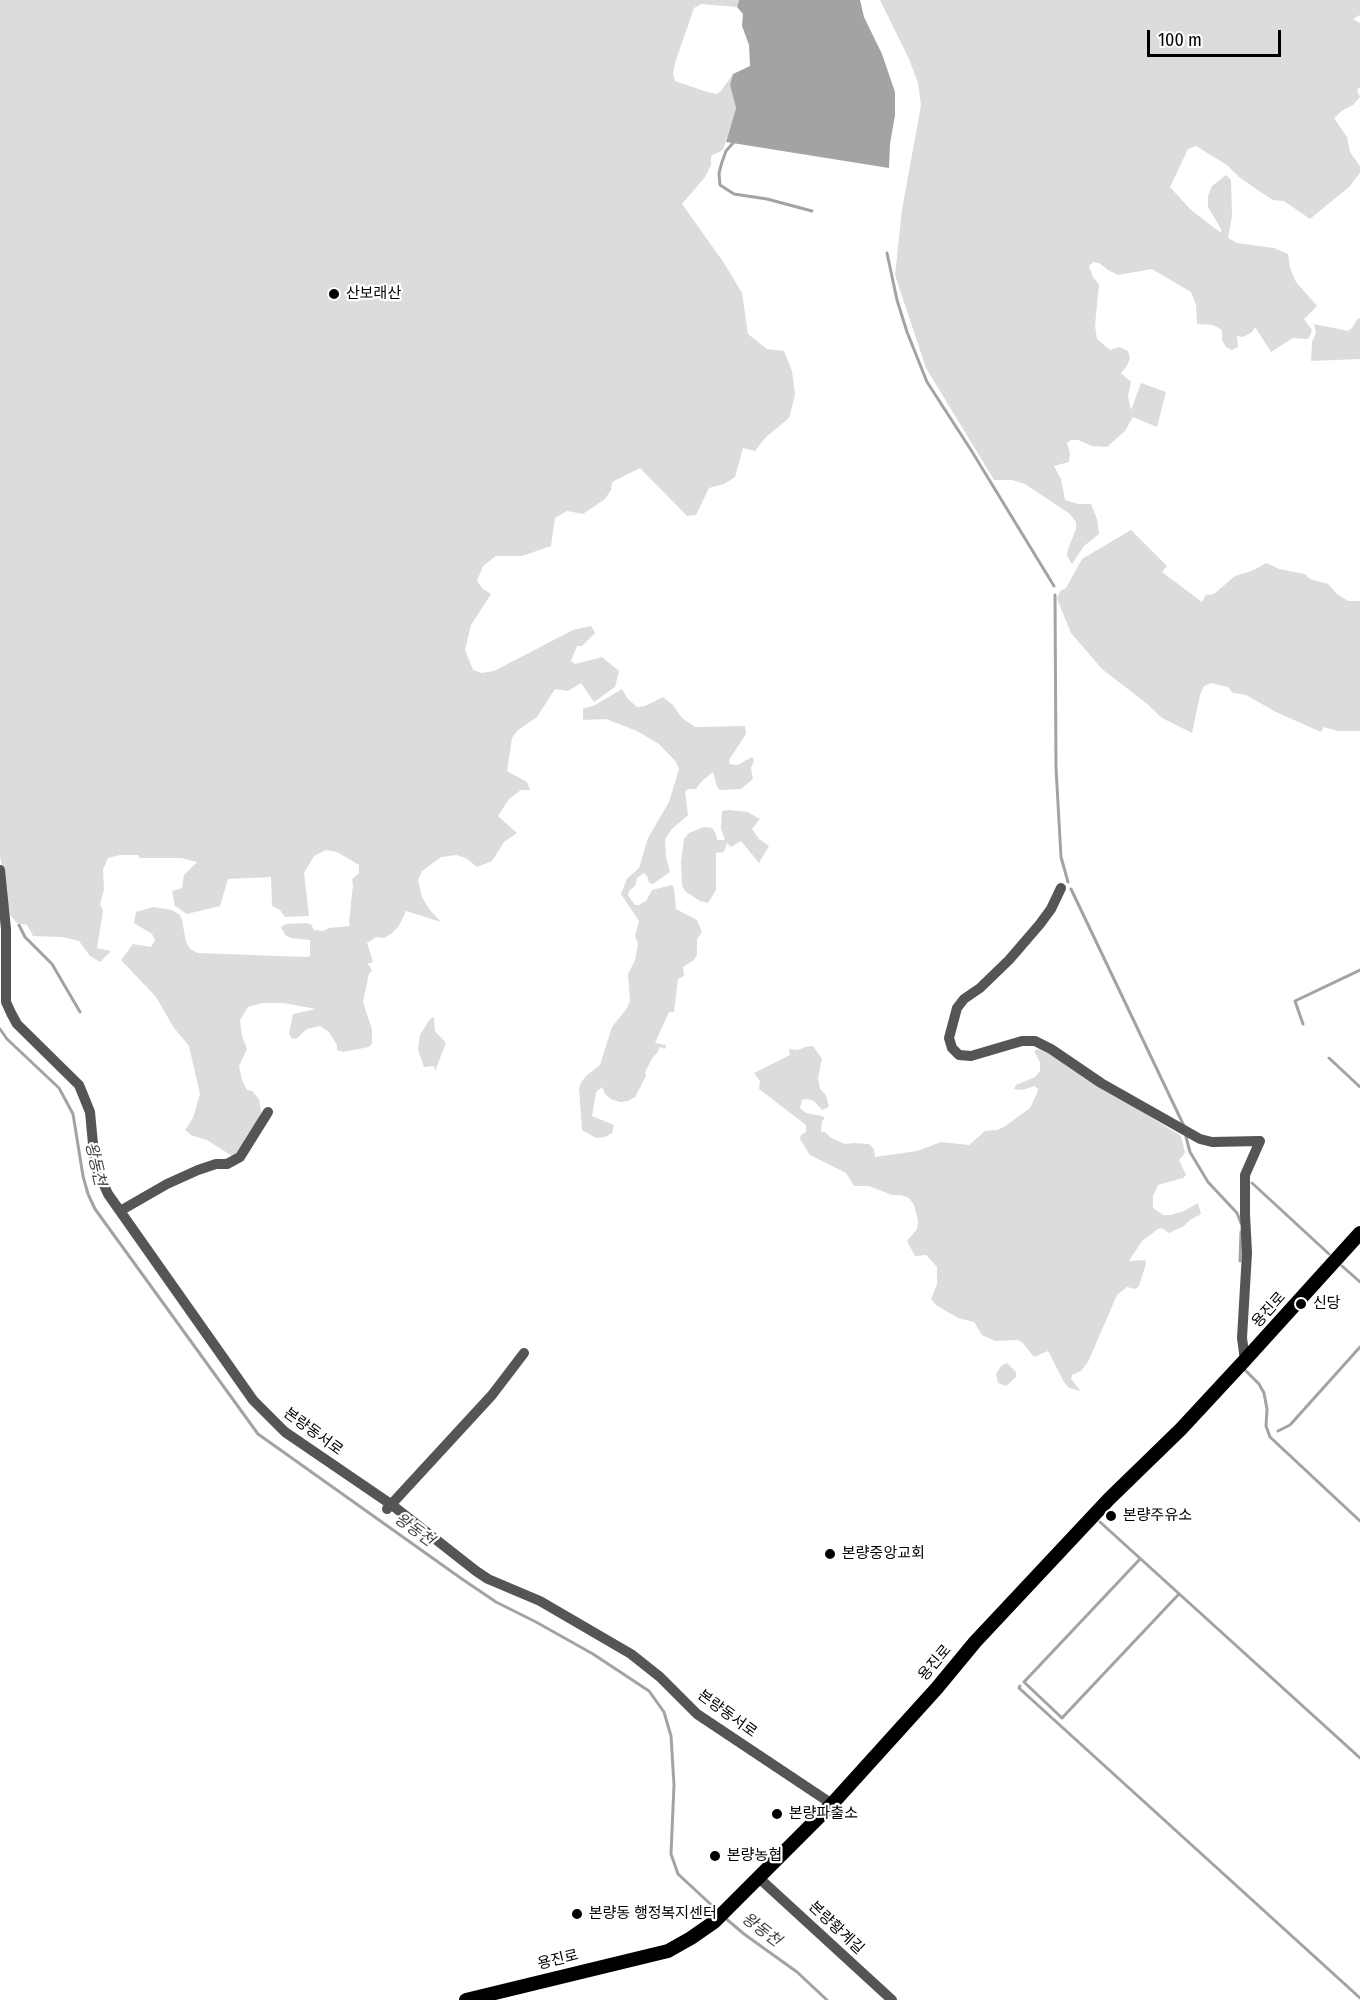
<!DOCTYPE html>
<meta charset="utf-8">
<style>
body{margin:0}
#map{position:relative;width:1360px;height:2000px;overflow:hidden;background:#fff;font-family:"Fira Sans Condensed",sans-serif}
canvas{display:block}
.scale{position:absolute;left:1147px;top:30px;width:134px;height:27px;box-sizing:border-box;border:3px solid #000;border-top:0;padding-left:8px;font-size:18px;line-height:21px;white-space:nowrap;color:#000;-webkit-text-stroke:4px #fff;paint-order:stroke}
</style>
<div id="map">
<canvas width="1360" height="2000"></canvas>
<div class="scale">100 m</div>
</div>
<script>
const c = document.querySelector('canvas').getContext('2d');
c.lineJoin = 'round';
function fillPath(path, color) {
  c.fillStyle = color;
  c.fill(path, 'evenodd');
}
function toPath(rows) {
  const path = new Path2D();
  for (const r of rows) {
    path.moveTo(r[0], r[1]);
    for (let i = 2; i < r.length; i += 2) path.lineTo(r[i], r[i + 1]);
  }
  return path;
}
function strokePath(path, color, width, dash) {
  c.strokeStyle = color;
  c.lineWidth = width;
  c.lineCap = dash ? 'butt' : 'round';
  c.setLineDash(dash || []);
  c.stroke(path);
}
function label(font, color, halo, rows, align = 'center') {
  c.font = font + ' "Fira Sans Condensed","Noto Sans KR",sans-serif';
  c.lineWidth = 4.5;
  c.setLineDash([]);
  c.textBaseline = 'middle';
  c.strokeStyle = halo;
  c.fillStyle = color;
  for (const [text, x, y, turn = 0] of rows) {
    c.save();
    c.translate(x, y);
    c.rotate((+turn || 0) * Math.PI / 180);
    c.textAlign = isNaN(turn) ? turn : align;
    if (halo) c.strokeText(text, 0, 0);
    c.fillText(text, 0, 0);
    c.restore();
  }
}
fillPath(toPath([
 [0,0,739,0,737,7,702,4,694,8,675,63,673,74,675,81,707,92,717,94,721,91,733,74,730,85,736,108,723,150,711,156,711,165,705,177,682,204,724,263,742,293,748,334,767,349,784,351,792,371,795,395,789,418,765,438,755,451,743,448,735,477,724,484,709,488,696,515,687,516,640,468,612,482,611,490,605,499,583,514,567,511,555,518,551,546,522,556,496,556,483,566,477,581,483,589,491,594,471,625,465,650,473,670,482,673,494,671,573,630,591,626,595,633,582,646,577,646,571,661,575,664,602,657,619,671,615,687,594,702,581,683,568,691,555,689,537,717,518,730,512,738,507,771,527,782,530,790,521,790,509,799,498,816,517,833,504,842,492,861,477,867,466,858,456,855,441,857,422,871,418,880,422,897,429,909,441,922,406,911,399,926,391,934,384,938,376,937,367,943,373,962,367,964,370,966,372,971,369,974,363,1002,372,1029,372,1044,369,1047,343,1052,337,1050,337,1045,329,1032,320,1026,307,1029,296,1039,291,1038,289,1033,293,1014,316,1009,284,1003,262,1003,248,1007,240,1020,242,1036,247,1049,239,1066,242,1080,247,1090,252,1091,259,1099,261,1111,260,1118,237,1155,232,1156,207,1140,191,1135,185,1130,193,1118,200,1094,189,1046,174,1028,156,997,121,960,133,944,151,947,155,940,152,934,134,923,136,912,153,907,172,910,180,915,182,920,186,942,190,949,198,953,306,957,310,956,310,940,291,938,285,935,281,927,286,924,305,923,311,924,314,930,323,931,329,928,350,926,349,922,353,885,352,879,359,873,359,865,337,852,326,850,314,856,304,873,309,916,285,917,280,910,272,906,271,877,228,879,220,906,187,914,175,906,172,891,182,888,184,875,197,862,181,858,140,858,138,855,120,855,108,858,103,870,104,890,100,904,103,911,97,948,111,951,100,962,90,956,79,941,62,937,33,936,27,925,17,923,10,915,0,856],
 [880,0,1360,0,1360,15,1353,19,1360,23,1360,87,1357,90,1360,97,1353,105,1343,110,1334,118,1347,137,1350,152,1360,166,1360,173,1349,187,1310,219,1284,201,1273,200,1262,193,1239,177,1227,165,1196,146,1188,149,1170,187,1191,210,1221,233,1221,229,1208,207,1208,196,1212,186,1226,175,1231,180,1232,216,1228,238,1237,243,1274,248,1288,254,1290,268,1296,282,1317,306,1304,319,1312,330,1309,338,1307,339,1293,338,1271,352,1255,327,1252,332,1243,337,1237,336,1238,347,1232,350,1226,347,1222,340,1222,330,1213,325,1197,324,1196,305,1191,292,1152,269,1118,275,1108,270,1099,263,1093,262,1089,266,1093,277,1099,284,1095,326,1097,339,1110,350,1119,347,1128,351,1130,358,1127,366,1121,373,1131,382,1128,396,1131,410,1141,383,1166,392,1157,427,1133,417,1125,431,1107,447,1092,446,1078,440,1071,440,1067,443,1070,453,1069,462,1054,466,1061,479,1065,500,1078,504,1091,504,1097,519,1099,534,1084,546,1072,564,1067,556,1068,549,1076,529,1076,522,1070,514,1025,484,1012,480,994,480,926,368,895,275,902,210,921,105,918,83,909,59],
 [1358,318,1360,319,1360,359,1311,361,1312,342,1316,333,1314,324,1348,331,1352,328],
 [1131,530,1167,566,1162,572,1202,602,1206,595,1214,594,1235,576,1254,570,1266,563,1279,569,1305,574,1310,579,1328,584,1337,594,1348,601,1360,601,1360,731,1337,731,1324,727,1321,732,1276,712,1246,695,1233,693,1228,687,1211,683,1204,686,1200,695,1192,733,1162,718,1146,703,1102,669,1071,633,1057,599,1060,591,1066,588,1082,559],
 [622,689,628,699,637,707,645,706,663,697,673,705,682,718,695,727,745,726,746,734,729,760,730,764,738,765,752,757,754,760,751,768,753,779,741,789,720,790,717,787,713,772,701,782,696,789,688,789,685,792,688,815,672,829,665,839,666,857,670,872,653,884,649,883,647,876,644,873,637,878,635,886,629,891,628,895,635,905,639,905,646,901,652,890,672,885,674,888,676,909,697,920,702,932,697,939,697,954,694,960,683,967,684,976,678,979,674,1012,669,1012,655,1043,666,1045,665,1049,660,1047,657,1053,653,1057,645,1072,646,1076,635,1097,628,1101,620,1102,611,1099,605,1094,602,1087,596,1092,592,1116,614,1125,612,1133,605,1137,596,1138,582,1130,579,1088,582,1081,587,1075,600,1065,612,1027,627,1008,630,1001,628,974,635,960,638,944,635,936,639,921,621,894,627,879,639,868,648,838,669,802,679,769,676,762,659,744,637,731,606,719,583,720,583,709,595,705],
 [729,810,748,812,760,819,752,829,759,839,769,846,759,863,741,841,731,847,727,843,724,852,716,853,716,890,708,903,700,901,686,892,682,886,681,861,684,839,689,833,704,827,712,828,716,834,717,840,725,840,721,829,722,811],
 [434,1017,435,1031,446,1043,435,1071,434,1066,424,1067,418,1050,420,1035,430,1019],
 [813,1046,822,1059,818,1078,820,1089,826,1095,829,1107,822,1110,814,1101,806,1099,802,1100,800,1108,806,1113,822,1116,825,1118,822,1121,821,1132,825,1132,831,1138,845,1144,853,1143,869,1144,874,1149,875,1157,917,1151,941,1142,969,1145,985,1131,997,1130,1004,1127,1030,1108,1037,1093,1038,1089,1035,1086,1022,1090,1014,1089,1016,1085,1035,1077,1040,1071,1040,1062,1034,1051,1038,1049,1046,1052,1181,1136,1185,1153,1179,1160,1186,1175,1183,1178,1158,1185,1153,1196,1153,1208,1163,1215,1171,1215,1184,1211,1198,1203,1201,1214,1190,1220,1184,1226,1169,1233,1162,1228,1158,1229,1142,1241,1129,1261,1145,1260,1146,1264,1139,1286,1136,1289,1127,1287,1117,1295,1088,1362,1081,1371,1072,1375,1071,1379,1081,1391,1069,1388,1064,1382,1048,1351,1034,1357,1022,1342,1017,1340,995,1341,982,1335,974,1322,958,1318,936,1305,931,1299,937,1284,937,1267,926,1255,915,1256,907,1241,917,1229,918,1221,914,1205,909,1198,901,1195,892,1195,869,1186,854,1186,846,1173,810,1155,800,1139,801,1135,806,1132,806,1125,759,1089,760,1081,754,1073,790,1055,789,1049,798,1050,805,1047],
 [1007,1363,1016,1372,1016,1377,1006,1386,998,1383,996,1374,1001,1366]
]), '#dcdcdc');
fillPath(toPath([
 [739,0,860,0,864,17,882,54,895,92,895,115,890,144,889,168,726,142,736,108,730,85,733,74,750,66,749,45,742,26,743,14,737,7]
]), '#a3a3a3');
strokePath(toPath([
 [733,143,726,151,722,162,719,173,720,185,734,194,767,199,812,211],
 [887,253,897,300,907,332,927,382,971,450,1054,586],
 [1055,595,1056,768,1061,857,1068,882],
 [1071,889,1184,1126],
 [19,925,25,937,52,964,80,1012],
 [1303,1024,1295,1001,1360,970],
 [0,1029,7,1039,59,1088,73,1114,83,1176,88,1194,95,1209,258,1434,462,1579,496,1602,536,1622,593,1654,649,1691,664,1712,671,1736,674,1785,671,1854,678,1874,719,1912],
 [1329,1058,1360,1087],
 [1186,1137,1190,1152,1208,1182,1237,1213,1241,1223],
 [1252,1183,1329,1254],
 [1240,1261,1241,1232],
 [1342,1266,1360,1282],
 [1245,1370,1259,1384,1264,1393,1267,1409,1266,1426,1270,1437,1360,1521],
 [1278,1431,1290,1425,1360,1347],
 [1100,1522,1360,1758],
 [1140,1559,1024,1682,1062,1718,1178,1595],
 [1020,1686,1019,1688,1360,1998],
 [724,1917,744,1934,797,1972,827,2000]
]), '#a3a3a3', 3);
strokePath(toPath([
 [0,870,6,929,6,1002,11,1013,17,1024,79,1085,90,1112,95,1165,108,1194,253,1400,285,1432,392,1505,476,1571,488,1579,540,1601,631,1654,660,1677,697,1714,832,1804],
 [1061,888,1051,909,1040,924,1009,960,980,988,964,999,957,1008,949,1038,952,1048,959,1055,971,1056,1022,1041,1035,1041,1051,1049,1101,1083,1200,1139,1212,1142,1260,1141,1245,1175,1245,1214,1247,1253,1242,1338,1245,1360],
 [120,1211,167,1184,198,1170,216,1164,227,1164,240,1157,268,1112],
 [387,1509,492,1395,524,1353],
 [759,1878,892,2000]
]), '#555', 10);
strokePath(toPath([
 [466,2000,668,1951,691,1938,714,1922,832,1804,937,1688,975,1642,1109,1499,1181,1429,1245,1360,1360,1233]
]), '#000', 14);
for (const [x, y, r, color] of [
 [334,294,6,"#000"],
 [1301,1304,6,"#000"],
 [1111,1516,6,"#000"],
 [830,1554,6,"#000"],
 [777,1814,6,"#000"],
 [715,1856,6,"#000"],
 [577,1914,6,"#000"]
]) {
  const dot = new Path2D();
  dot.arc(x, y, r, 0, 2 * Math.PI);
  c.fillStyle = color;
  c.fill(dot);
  strokePath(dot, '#fff', 2);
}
label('15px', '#000', '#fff', [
 ["산보래산",346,294],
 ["신당",1313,1304],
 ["본량주유소",1123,1516],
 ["본량중앙교회",842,1554],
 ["본량파출소",789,1814],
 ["본량농협",727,1856],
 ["본량동 행정복지센터",589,1914]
], 'left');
label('15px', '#000', '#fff', [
 ["용진로",1269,1310,-48],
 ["본량동서로",313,1432,36],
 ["용진로",935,1663,-50],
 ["본량동서로",727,1714,36],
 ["본량황계길",836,1928,43],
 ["용진로",558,1960,-14]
]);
label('italic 16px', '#444', '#fff', [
 ["왕동천",95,1164,77],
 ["왕동천",414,1530,36],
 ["왕동천",761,1930,37]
]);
</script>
